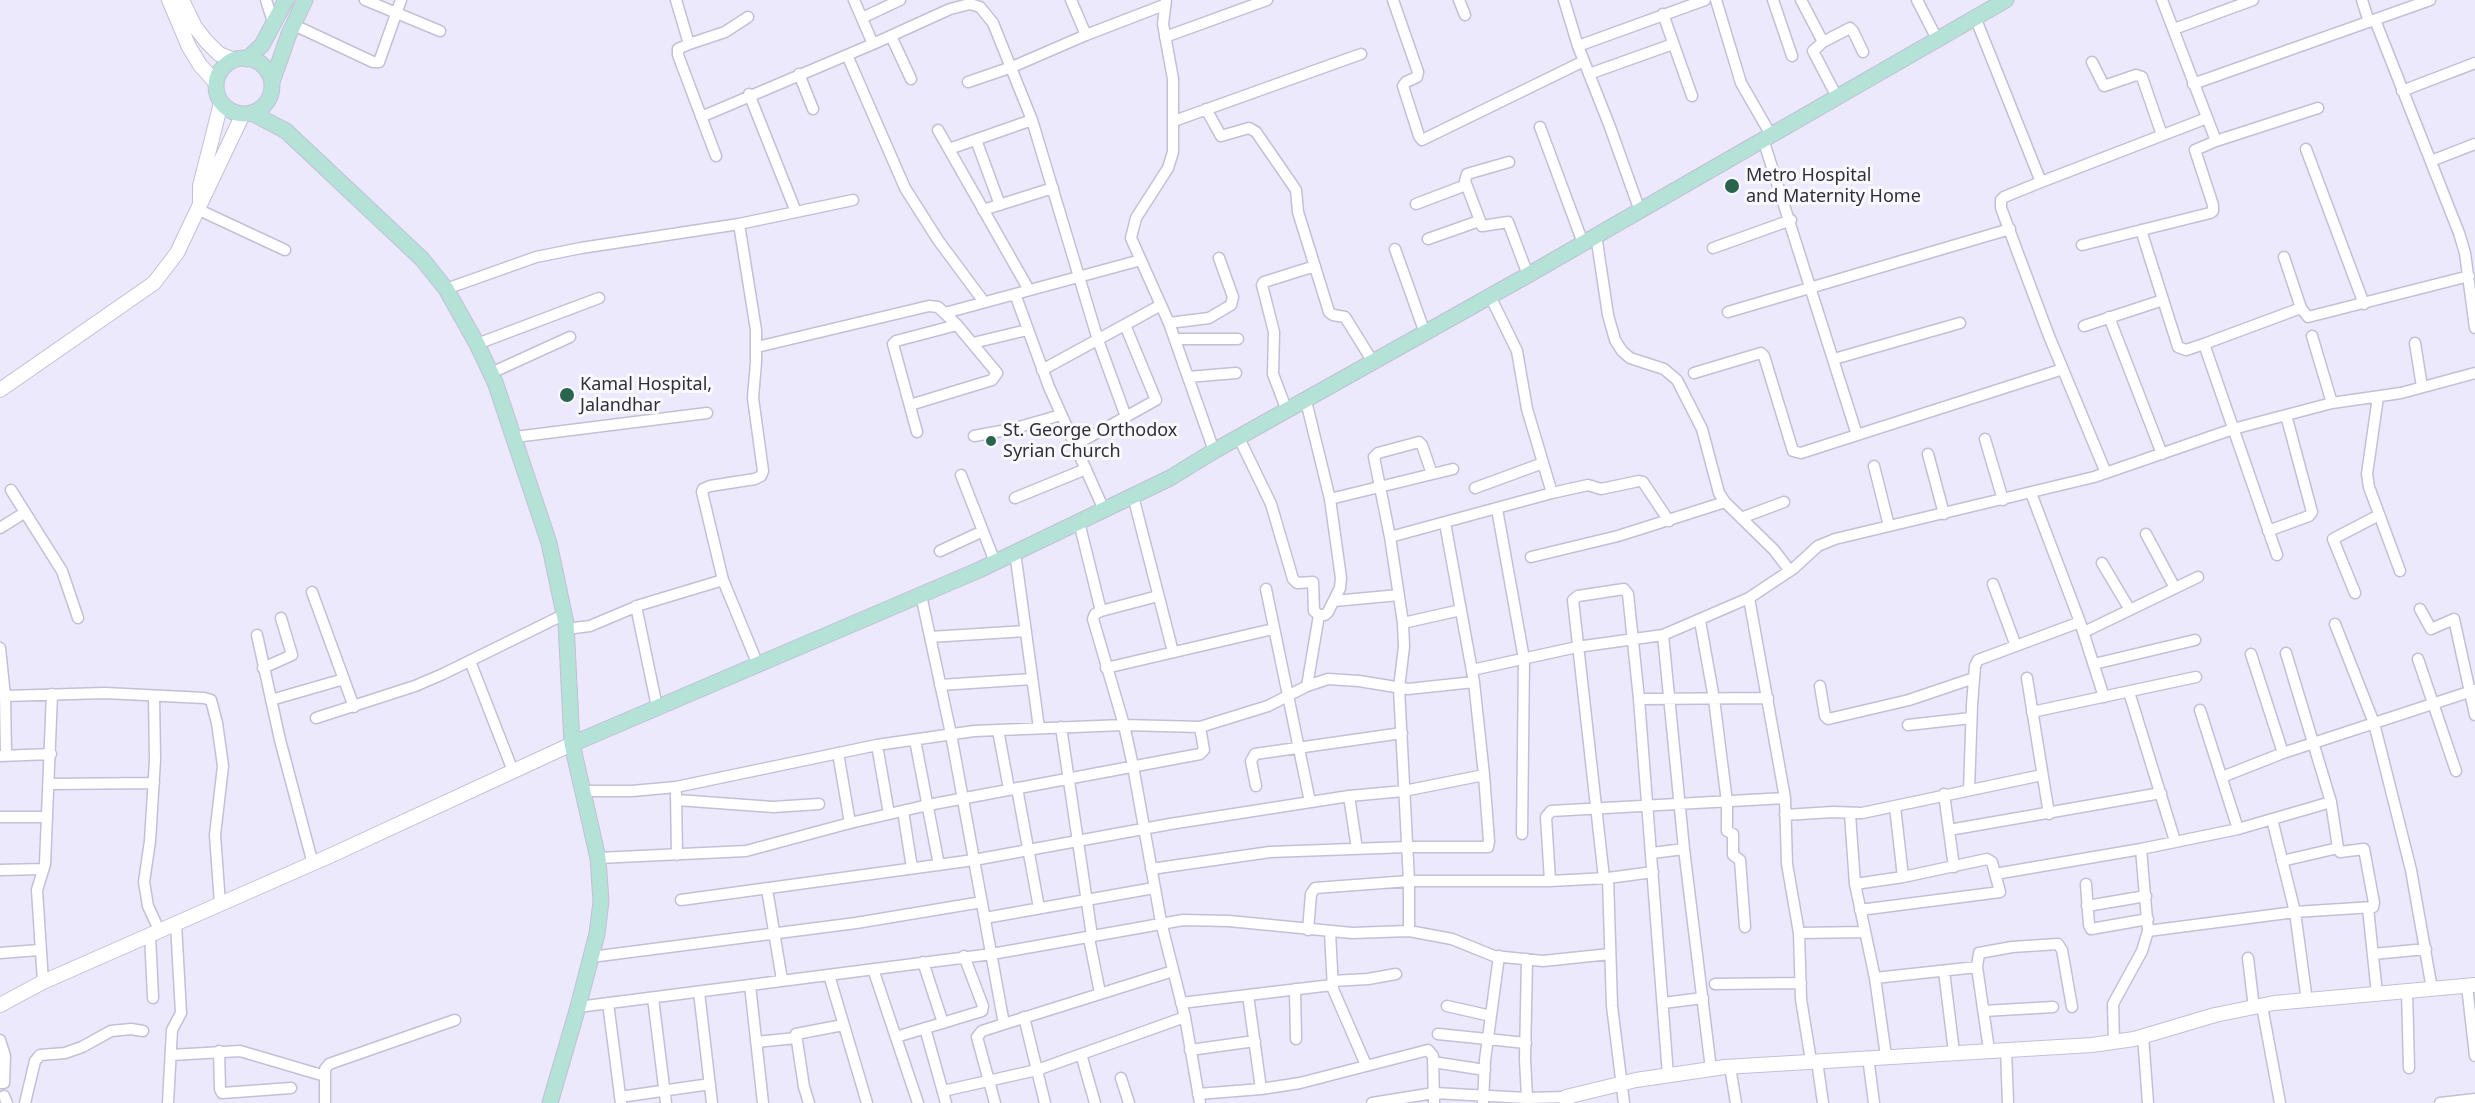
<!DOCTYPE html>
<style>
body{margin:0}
canvas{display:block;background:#ece9fd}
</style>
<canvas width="2475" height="1103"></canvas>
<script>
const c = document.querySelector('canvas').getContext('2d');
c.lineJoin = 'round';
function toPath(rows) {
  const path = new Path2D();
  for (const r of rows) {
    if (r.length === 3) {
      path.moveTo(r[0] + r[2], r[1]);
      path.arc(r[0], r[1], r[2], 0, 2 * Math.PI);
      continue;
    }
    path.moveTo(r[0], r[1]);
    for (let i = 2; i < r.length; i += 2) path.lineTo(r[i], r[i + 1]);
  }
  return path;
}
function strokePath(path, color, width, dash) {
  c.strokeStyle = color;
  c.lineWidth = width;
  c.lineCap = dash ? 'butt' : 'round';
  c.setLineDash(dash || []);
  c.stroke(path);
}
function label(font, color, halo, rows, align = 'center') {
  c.font = font + ' "Noto Sans",sans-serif';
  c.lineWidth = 6;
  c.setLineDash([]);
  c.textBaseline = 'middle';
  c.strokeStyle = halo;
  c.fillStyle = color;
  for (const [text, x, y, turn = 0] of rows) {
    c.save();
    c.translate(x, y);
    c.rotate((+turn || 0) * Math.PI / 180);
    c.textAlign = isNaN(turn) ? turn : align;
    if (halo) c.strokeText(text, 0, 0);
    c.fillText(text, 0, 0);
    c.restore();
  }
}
const minor = toPath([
 [266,0,274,25],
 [365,0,440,31],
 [676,0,689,44,678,49,678,55,716,156],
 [854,0,873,44],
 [1071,0,1086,35],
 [1166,0,1163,24,1173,79,1173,152,1168,168,1136,218,1131,238,1169,323,1214,451],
 [1393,0,1418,72,1417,77,1406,82,1403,86,1419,136,1422,140,1584,61],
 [1459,0,1465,15],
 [1564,0,1578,46,1610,127,1640,211],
 [1716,0,1741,83,1771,135],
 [1773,0,1792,56],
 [1801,0,1823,42,1813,51,1837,97],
 [1917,0,1937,39],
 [2162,0,2216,141],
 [2362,0,2369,22],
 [1663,14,1692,96],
 [1975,17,2041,182],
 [862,18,900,0],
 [2375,20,2459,233,2465,253,2475,328],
 [294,25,373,62,379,62,401,0],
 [2174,29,2253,0],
 [891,36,911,79],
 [1165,37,1267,0],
 [1823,42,1850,28,1853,31,1863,52],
 [689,44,725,32,748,17],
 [1578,46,1705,0],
 [847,55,905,188,938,240,984,302],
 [2092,62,2104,86,2136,75,2142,77,2162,135],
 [799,74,813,109],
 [1589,74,1673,44],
 [968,82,1012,67,1086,35,1164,5],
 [2193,84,2430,0],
 [2402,91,2475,63],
 [749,94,796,212],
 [1206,109,1221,136,1249,128,1256,132,1296,190,1298,212,1329,312,1333,315,1345,317,1373,362],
 [701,117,873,44,950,9,970,4,980,7,993,23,1032,120,1098,340,1126,417],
 [1174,121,1361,54],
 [1540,127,1583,243],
 [938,130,1029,290],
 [1763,139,1857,435,2063,369],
 [976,140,1000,205],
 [949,149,1032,120],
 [2306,149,2364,304],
 [2431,161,2475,144],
 [1509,162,1467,174,1465,181,1482,226,1508,222,1528,275],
 [1416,204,1466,185],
 [197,209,285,250],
 [983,210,1053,188],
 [739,224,756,330,756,362,753,398,763,471,761,476,755,479,710,486,703,489,702,492,723,580,758,665],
 [2141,230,2178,347,2186,350,2204,344],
 [1596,235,1608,315,1615,340,1622,351,1630,358,1664,369,1677,380,1702,429,1719,493,1725,502,1774,550,1790,571],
 [1428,239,1479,221],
 [2082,245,2210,213,2213,211,2213,205,2195,150,2216,141,2318,108],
 [1713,248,1791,220],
 [1395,249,1425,333],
 [2284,257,2301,308,2308,317,2469,276],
 [446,289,536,257,581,248,739,224,853,200],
 [1015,294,1049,387,1104,510],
 [1490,296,1517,351,1527,409,1552,493],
 [1728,312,2010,229],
 [945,313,1141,260],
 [2109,317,2162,454],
 [1169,323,1209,318,1231,305,1233,297,1219,258],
 [2084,326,2163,300],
 [2312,336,2332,403],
 [1175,339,1238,339],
 [973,343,1027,330],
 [2415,343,2422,387],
 [477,344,599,298],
 [757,347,929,306,938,307,957,325,997,373,992,380,910,405],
 [1834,359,1960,323],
 [1042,370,1161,305],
 [491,373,570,337],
 [1694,373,1761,353,1764,356,1793,451,1801,453,1857,435],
 [1188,377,1236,373],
 [2378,397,2367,474,2369,487,2400,571],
 [1306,401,1330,499,1341,578,1340,588,1328,612,1325,615,1319,615,1307,686],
 [1287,411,1273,374,1274,332,1262,285,1264,282,1315,266],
 [917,432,893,344,896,341,957,325],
 [974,436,1012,429,1061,415],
 [515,437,707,413],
 [1239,438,1271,504,1293,579,1297,583,1313,582,1314,611,1319,615],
 [1985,439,2003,500],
 [1075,445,1156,400,1125,325],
 [1928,454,1944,514],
 [1874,466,1889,526],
 [2106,473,2049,336,2001,208,2001,200,2004,197,2041,182,2207,118],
 [961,475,995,562],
 [1475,488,1543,463],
 [11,490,62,571,78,618],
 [2031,493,2080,622,2104,697],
 [1133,496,1173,652],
 [1015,498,1086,469],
 [1330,499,1453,469],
 [1497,509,1524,659,1522,834],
 [1741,518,1784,502],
 [1079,522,1101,611],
 [0,528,24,513],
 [2268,531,2309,516,2312,512,2286,415],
 [2146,534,2175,588],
 [1390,537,1552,493,1588,485,1601,489,1639,481,1643,482,1669,521],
 [940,551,983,531],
 [1015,552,1039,728],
 [2277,555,2204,344,2301,308],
 [1531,557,1618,536,1725,502],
 [2102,563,2130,610],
 [1993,584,2016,646],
 [1266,589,1310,802],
 [312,592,354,707],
 [2355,593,2333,539,2379,515],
 [921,595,951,734,1004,1024,1173,971],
 [1158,596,1101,611,1095,614,1093,619,1124,725,1133,766,1161,922,1185,1017,1200,1103],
 [1749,598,1785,798,1787,864,1799,933,1801,999,1811,1061],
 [1334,601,1399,595],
 [636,606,657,707],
 [2420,609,2431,629,2454,619,2475,715],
 [1700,621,1714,699,1727,802,1727,831,1733,834,1733,855,1740,860,1745,927],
 [1403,623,1461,610],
 [2335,624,2374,723,2411,870,2432,989],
 [566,629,590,626,640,605,723,580],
 [2084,632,2198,577],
 [257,635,280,740,313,864],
 [1663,635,1684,849,1711,1069],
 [930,637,1026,631],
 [0,648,5,696,6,755],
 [2251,654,2283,753],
 [2418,659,2456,771],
 [470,661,513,771],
 [2094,664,2195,640],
 [263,668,292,655,281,618],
 [1106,668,1273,629],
 [1472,670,1577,647,1663,635,1749,598,1794,568,1818,546,1835,539,2094,477,2233,429,2332,403,2401,393,2475,373],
 [2027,678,2049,814],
 [940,685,1032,679],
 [1820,686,1825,716,1828,719,1909,700,1974,678],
 [2129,692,2175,841],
 [5,696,105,693,204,698,211,700,217,723,223,766,215,835,220,904],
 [154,696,155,760,150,841,144,882,148,906,159,930],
 [1639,699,1768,698],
 [271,700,344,679],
 [2200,710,2238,829],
 [2032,712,2196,677],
 [316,718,415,686,443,674,565,614],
 [1908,725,1971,718],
 [1061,727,1092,936],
 [998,730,1009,789],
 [915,740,939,865],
 [877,745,889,814],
 [838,753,850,823],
 [0,756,51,754],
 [2222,777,2283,753,2475,690],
 [50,784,154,783],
 [1256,786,1251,761,1255,754,1402,733],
 [1017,788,1039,908],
 [1969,790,1972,705,1975,666,1978,660,2080,622],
 [583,791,632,791,676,787,877,745,974,731,1124,725,1200,727,1268,706,1307,686,1328,679,1359,681,1408,689,1474,682],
 [676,793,677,855],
 [1944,794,1954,867],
 [1349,796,1357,849],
 [677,800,773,807,819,804],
 [1895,807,1903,877],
 [903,811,912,868],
 [1850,814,1855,884,1875,978,1886,1056],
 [1785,815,1833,812,1862,813,2042,775],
 [0,817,47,817],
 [2272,819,2295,912,2307,1001],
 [1949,830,2161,793],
 [1652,853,1684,849],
 [598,858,746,851,850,823,928,805,1200,754,1204,750,1200,727],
 [2282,861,2338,848,2331,802,2286,653],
 [1151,869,1270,852,1407,847,1488,847,1489,841,1484,775,1474,682,1445,523],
 [0,870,43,869],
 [1995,874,2141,849,2238,829,2331,802],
 [1604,878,1573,600,1578,596,1624,589,1628,594,1639,699,1668,1075],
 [1608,878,1612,1006,1624,1103],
 [1550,881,1546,817,1551,811,1785,798],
 [1855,884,1903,877,1987,859,1992,862,2000,892,1860,910],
 [2086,884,2089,925,2091,929,2148,919],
 [767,889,782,980],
 [681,900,974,860,1170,824,1349,796,1404,791,1484,775],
 [2087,906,2146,896],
 [2368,908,2377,994],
 [985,918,1154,888],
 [1308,930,1311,894,1315,888,1409,881,1550,881,1608,878,1653,872],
 [1409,931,1452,939,1494,956,1543,961,1610,954],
 [2148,931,2295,912,2373,907,2374,903,2364,849,2340,852,2338,848],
 [1330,932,1333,989,1366,1065],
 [1799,933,1864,932],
 [150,934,153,998],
 [1089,938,1100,993],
 [0,953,39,950],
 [2373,954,2426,949],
 [591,957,856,923,982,902],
 [2248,958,2254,1008],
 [923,962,943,1023],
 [873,969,918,1103],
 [1944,971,1954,1052],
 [829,975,867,1103],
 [1875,978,1977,967],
 [1332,981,1368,979,1396,974],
 [43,982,37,890,45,864,52,694],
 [1715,984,1801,983],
 [750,985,763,1103],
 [2467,986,2475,1056],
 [1295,989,1296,1039],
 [2407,991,2409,1068],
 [699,992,712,1103],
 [1248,995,1261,1089],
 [653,998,666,1103],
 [608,1003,621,1103],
 [1181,1003,1332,985],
 [1663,1003,1703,998],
 [1447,1006,1491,1016],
 [2262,1006,2280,1103],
 [578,1007,992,954,1183,920,1229,921,1352,933,1409,931,1409,881,1399,688,1404,647,1403,623,1390,537,1374,457,1378,453,1419,442,1422,445,1432,474],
 [1984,1011,2053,1007],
 [1024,1017,1045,1103],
 [925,1028,946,1103],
 [1438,1034,1526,1043],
 [2143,1036,2148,1103],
 [896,1037,982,1011,983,1006,964,956],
 [0,1040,5,1056,4,1083,0,1083],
 [756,1042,796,1038],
 [2114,1042,2113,1004,2142,951,2148,931,2141,849],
 [2006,1049,2008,1103],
 [1190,1050,1255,1041],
 [1989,1050,1977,967,1979,953,2012,947,2058,944,2062,950,2072,1007],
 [219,1051,220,1089,222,1093,291,1088],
 [1081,1054,1095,1103],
 [171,1055,240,1051,325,1076],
 [1868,1057,1874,1103],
 [1817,1061,1823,1103],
 [1433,1062,1485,1070],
 [1730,1067,1736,1103],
 [1121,1078,1129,1103],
 [943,1091,1037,1070,1185,1017],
 [1198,1094,1261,1089,1300,1083,1428,1050,1433,1056,1434,1103],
 [4,1096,7,1103],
 [620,1097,710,1084],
 [1527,1098,1525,1059,1527,959],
 [1483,1102,1485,1060,1499,956],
 [25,1103,35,1061,40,1055,65,1053,82,1047,111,1031,131,1029,143,1031],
 [168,1103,172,1030,181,1013,176,924],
 [325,1103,325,1069,329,1064,455,1020],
 [809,1103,804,1087,796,1034,843,1025],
 [995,1103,977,1037,982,1031,1004,1024],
 [1372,1103,1434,1093,1527,1098,1566,1097],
 [2440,1103,2475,1099]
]);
const tertiary = toPath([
 [169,0,189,47,200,65,216,83],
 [182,0,195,27,206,41,219,54,234,60],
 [200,202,200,186,221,103],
 [0,390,154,283,177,253,243,114],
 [0,1005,43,982,334,854,572,744],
 [1567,1103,1566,1097,1636,1080,1725,1067,2092,1045,2134,1039,2215,1015,2274,1003,2475,985]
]);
const secondary = toPath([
 [244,86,28],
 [247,59,262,45,286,0],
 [272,82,289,34,305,0],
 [252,113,286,131,422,259,446,289,477,344,495,382,549,543,566,623,572,744,598,858,601,902,597,934,578,1007,550,1103],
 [572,744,979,570,1170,478,1214,451,1528,275,2006,0]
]);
strokePath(minor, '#c2c0d7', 13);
strokePath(tertiary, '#c2c0d7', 16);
strokePath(secondary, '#c2c0d7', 17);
strokePath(minor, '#fff', 10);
strokePath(tertiary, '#fff', 14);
strokePath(secondary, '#b4e2d6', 15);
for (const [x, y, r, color] of [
 [1732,186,8,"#29644d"],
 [567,395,8,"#29644d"],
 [991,441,6,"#29644d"]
]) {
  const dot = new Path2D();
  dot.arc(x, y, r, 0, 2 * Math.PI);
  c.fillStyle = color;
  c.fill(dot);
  strokePath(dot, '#f9f9fe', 2);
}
label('18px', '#302f39', '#f9f9fe', [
 ["Metro Hospital",1746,176],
 ["and Maternity Home",1746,197],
 ["Kamal Hospital,",580,385],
 ["Jalandhar",580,406],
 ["St. George Orthodox",1003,431],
 ["Syrian Church",1003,452]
], 'left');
</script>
